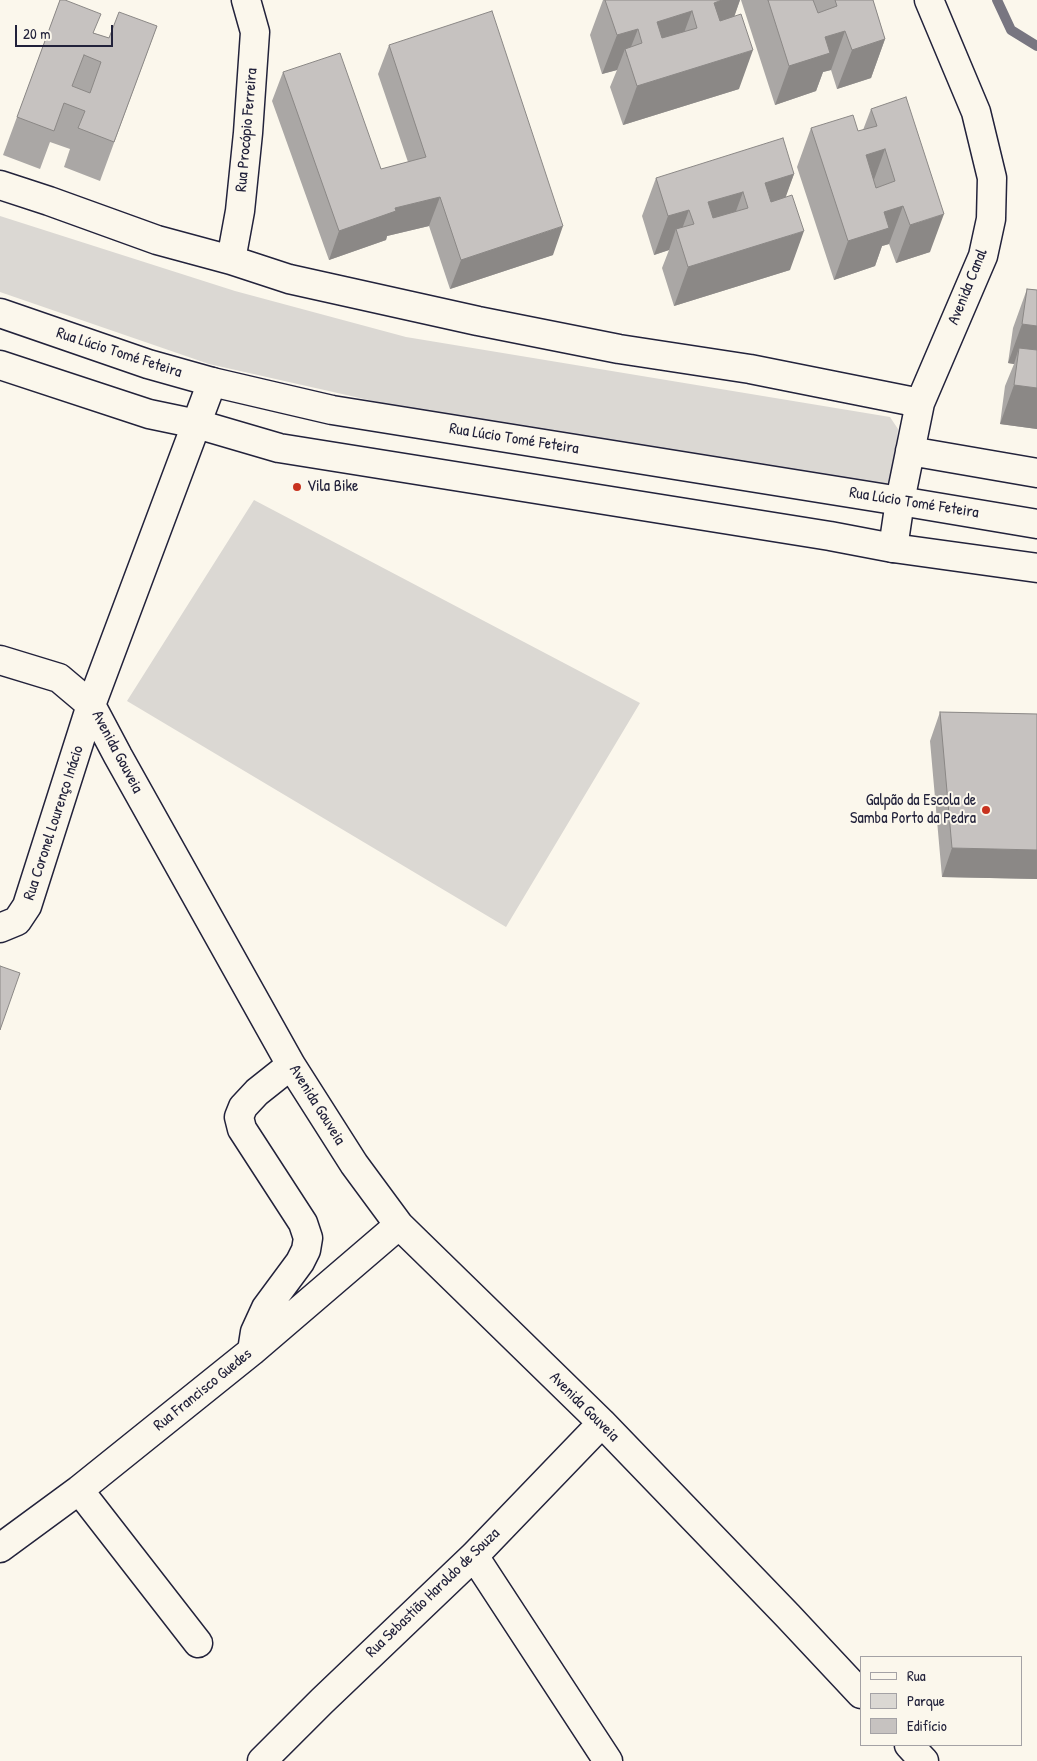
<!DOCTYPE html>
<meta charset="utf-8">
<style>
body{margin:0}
#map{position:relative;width:1037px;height:1761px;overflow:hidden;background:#fbf7ec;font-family:"Patrick Hand",sans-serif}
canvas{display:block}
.legend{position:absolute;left:860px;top:1656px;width:162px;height:90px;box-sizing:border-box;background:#fbf7ec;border:1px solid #a4a2a5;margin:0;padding:6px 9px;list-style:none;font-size:15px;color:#22223b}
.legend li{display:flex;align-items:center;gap:10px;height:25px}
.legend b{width:25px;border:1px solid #a4a2a5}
.scale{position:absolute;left:15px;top:25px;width:98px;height:22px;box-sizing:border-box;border:2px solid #22223b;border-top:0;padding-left:6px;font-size:15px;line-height:18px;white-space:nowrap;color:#22223b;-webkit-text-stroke:4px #fbf7ec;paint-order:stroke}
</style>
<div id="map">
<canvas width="1037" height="1761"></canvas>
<ul class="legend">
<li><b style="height:6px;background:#fbf7ec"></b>Rua</li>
<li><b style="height:14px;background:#dbd8d3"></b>Parque</li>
<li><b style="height:14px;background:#c6c2c0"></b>Edifício</li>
</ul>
<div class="scale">20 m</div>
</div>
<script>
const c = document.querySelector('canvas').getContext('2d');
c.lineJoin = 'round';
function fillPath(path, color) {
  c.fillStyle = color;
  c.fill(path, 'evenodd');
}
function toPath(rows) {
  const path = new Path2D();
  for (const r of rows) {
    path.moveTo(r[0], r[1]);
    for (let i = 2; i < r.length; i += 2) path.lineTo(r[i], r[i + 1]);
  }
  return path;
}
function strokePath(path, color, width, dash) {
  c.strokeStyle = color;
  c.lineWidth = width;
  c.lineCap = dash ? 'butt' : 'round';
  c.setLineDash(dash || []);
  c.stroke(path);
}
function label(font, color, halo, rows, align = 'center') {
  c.font = font + ' "Patrick Hand",sans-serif';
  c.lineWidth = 4;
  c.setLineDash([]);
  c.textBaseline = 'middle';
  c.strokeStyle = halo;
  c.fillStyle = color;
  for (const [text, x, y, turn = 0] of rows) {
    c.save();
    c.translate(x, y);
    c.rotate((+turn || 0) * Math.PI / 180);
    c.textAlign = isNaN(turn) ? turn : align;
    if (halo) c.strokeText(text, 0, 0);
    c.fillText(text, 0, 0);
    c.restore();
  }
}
fillPath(toPath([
 [0,216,235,291,406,337,890,417,898,429,893,478,884,486,382,403,209,364,0,292],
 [254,500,640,703,506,927,127,701]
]), '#dbd8d3');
strokePath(toPath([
 [997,0,1011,30,1037,46]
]), '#787681', 10);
const minor = toPath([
 [0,185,49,201,157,240,231,260,289,279,478,321,619,349,750,369,920,403],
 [231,260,240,211,248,133,255,32,246,0],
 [910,451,1037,473],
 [893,548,900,501,920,403,983,256,991,219,992,178,976,112,929,0],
 [0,660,59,678,91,705,118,756,291,1065,354,1164,399,1225,602,1423,788,1616,861,1694],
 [0,928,17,921,27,906,91,705,212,382],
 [252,1351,255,1332,266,1308,300,1262,306,1250,308,1238,303,1223,242,1129,239,1117,243,1107,257,1092,291,1065],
 [79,1490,198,1643],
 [0,1548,79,1490,252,1351,399,1225],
 [474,1556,608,1761],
 [909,1745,924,1761],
 [262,1761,322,1701,474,1556,602,1423]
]);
const secondary = toPath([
 [0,313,148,364,212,382,332,410,900,501,1037,524],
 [0,365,149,414,197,424,279,448,830,536,893,548,1037,568]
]);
strokePath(minor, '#22223b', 31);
strokePath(secondary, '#22223b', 31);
strokePath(minor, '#fbf7ec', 28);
strokePath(secondary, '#fbf7ec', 28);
fillPath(toPath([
 [60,0,94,33,109,38,157,26,100,181,64,167,70,149,50,142,40,169,3,155],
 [603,0,740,0,734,16,739,89,623,125,610,87,617,70,602,74,590,35],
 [741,0,873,0,885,39,871,78,837,89,831,70,823,72,816,91,775,105],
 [389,45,553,255,450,289,429,226,387,236,386,240,329,260,272,101,283,72,381,169,408,162,378,74],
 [871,109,930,252,896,263,889,244,882,246,875,266,834,280,797,167,811,128,858,131,863,130],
 [794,174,785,197,790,270,674,306,662,268,669,250,654,255,642,216,656,178],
 [1027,289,1037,290,1037,429,1000,424,1005,386,1014,364,1008,363,1013,328],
 [940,712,1037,714,1037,879,942,877,930,741]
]), '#aaa7a5');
fillPath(toPath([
 [722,0,740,0,729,32,699,41,714,3],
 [692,11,678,49,643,60,657,22],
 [638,29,627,57,625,49,617,70,602,74,617,35],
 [845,31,831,70,823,72,816,91,775,105,789,66,825,37],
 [885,39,871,78,837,89,852,50],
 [753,50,739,89,623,125,637,86],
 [885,149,871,188,866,155],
 [794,174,780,213,751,222,765,183],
 [743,192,729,230,694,241,708,202],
 [440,197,429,226,387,236,386,240,329,260,339,231,395,208],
 [903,206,889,244,882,246,875,266,834,280,848,241,884,212],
 [689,210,679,237,676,229,669,250,654,255,668,216],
 [944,214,930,252,896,263,910,225],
 [563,226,553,255,450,289,461,260],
 [804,231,790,270,674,306,688,267],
 [1022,324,1037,326,1037,356,1019,348,1014,364,1008,363],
 [1014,385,1037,388,1037,429,1000,424],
 [952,848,1037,850,1037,879,942,877]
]), '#8b8886');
const building = toPath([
 [60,0,65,0,101,14,93,33,109,38,119,12,157,26,114,142,78,128,85,111,64,103,54,131,17,117,60,0],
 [84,55,101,62,90,93,72,86,84,55],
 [605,0,722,0,714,3,720,21,741,14,753,50,637,86,625,49,642,43,638,29,617,35,605,0],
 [692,11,697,28,662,38,657,22,692,11],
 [768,0,813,0,818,13,837,6,835,0,873,0,885,39,852,50,845,31,825,37,830,53,789,66,768,0],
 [492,11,563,226,461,260,440,197,395,208,396,211,339,231,283,72,340,53,381,169,426,157,389,45,492,11],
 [906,97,944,214,910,225,903,206,884,212,889,228,848,241,811,128,853,115,858,131,877,126,871,109,906,97],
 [885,149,895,181,876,188,866,155,885,149],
 [783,138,794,174,765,183,771,202,792,195,804,231,688,267,676,229,694,224,689,210,668,216,656,178,783,138],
 [743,192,748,208,713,218,708,202,743,192],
 [1027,289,1037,290,1037,326,1022,324,1027,289],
 [1019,348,1037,350,1037,388,1014,385,1019,348],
 [940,712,1037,714,1037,850,952,848,940,712],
 [0,966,20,973,0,1030,0,966]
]);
fillPath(building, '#c6c2c0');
strokePath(building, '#8b8886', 1);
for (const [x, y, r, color] of [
 [297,487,5,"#c8321e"],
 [986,810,5,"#c8321e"]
]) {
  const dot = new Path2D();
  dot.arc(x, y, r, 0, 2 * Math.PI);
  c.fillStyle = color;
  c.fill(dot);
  strokePath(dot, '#fbf7ec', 2);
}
label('16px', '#22223b', '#fbf7ec', [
 ["Rua Procópio Ferreira",247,130,-85],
 ["Avenida Canal",968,287,-68],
 ["Rua Lúcio Tomé Feteira",119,353,18],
 ["Rua Lúcio Tomé Feteira",514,439,9],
 ["Rua Lúcio Tomé Feteira",914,503,9],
 ["Avenida Gouveia",117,752,62],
 ["Rua Coronel Lourenço Inácio",54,823,-72],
 ["Avenida Gouveia",317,1105,58],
 ["Rua Francisco Guedes",203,1390,-39],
 ["Avenida Gouveia",584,1407,45],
 ["Rua Sebastião Haroldo de Souza",433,1593,-44]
]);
label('16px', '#22223b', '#fbf7ec', [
 ["Vila Bike",307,487],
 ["Galpão da Escola de",976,801,"right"],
 ["Samba Porto da Pedra",976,819,"right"]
], 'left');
</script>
